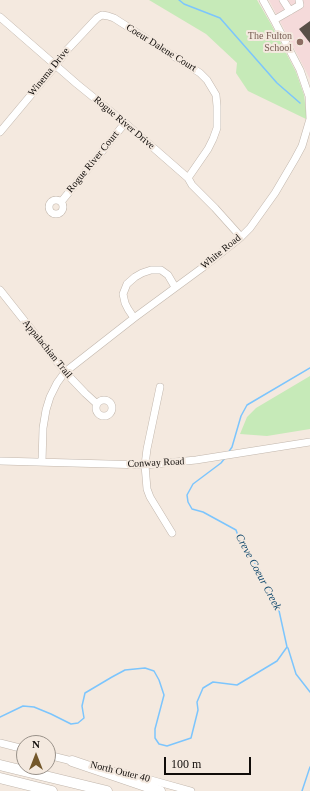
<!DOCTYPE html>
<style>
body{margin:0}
#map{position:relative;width:310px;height:791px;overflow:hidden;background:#f4e9df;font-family:Georgia,serif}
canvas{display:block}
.north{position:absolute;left:16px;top:735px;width:40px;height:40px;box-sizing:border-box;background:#f4e9df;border:1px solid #999189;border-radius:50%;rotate:0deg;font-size:11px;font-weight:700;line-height:16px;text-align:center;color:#100c09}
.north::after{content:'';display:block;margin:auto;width:14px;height:18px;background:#74582b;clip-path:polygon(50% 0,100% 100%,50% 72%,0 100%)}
.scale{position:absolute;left:164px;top:757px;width:87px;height:18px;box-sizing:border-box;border:2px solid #100c09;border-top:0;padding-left:5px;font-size:12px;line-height:14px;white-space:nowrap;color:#100c09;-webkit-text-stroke:3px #f4e9df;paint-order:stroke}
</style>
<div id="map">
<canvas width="310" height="791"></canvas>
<div class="north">N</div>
<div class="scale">100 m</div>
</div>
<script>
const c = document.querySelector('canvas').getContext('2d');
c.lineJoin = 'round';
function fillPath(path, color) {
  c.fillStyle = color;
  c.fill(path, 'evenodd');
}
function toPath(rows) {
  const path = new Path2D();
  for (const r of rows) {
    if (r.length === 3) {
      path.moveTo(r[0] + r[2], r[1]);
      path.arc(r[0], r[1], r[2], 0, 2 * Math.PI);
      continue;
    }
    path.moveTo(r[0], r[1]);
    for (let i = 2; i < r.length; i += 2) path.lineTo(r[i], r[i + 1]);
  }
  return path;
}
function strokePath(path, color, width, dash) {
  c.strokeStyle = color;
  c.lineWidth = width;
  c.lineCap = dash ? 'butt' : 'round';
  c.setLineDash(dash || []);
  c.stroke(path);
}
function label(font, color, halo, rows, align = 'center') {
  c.font = font + ' Georgia,serif';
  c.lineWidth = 4;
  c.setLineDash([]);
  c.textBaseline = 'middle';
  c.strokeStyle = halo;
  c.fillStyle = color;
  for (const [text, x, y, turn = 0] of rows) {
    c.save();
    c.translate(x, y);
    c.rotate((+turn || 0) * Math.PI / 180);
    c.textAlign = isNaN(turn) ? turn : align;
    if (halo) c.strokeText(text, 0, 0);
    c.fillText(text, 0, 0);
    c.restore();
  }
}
fillPath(toPath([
 [269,0,310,0,310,79,271,4]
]), '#f5dada');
fillPath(toPath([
 [149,0,257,0,271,24,296,72,304,95,306,111,306,119,248,91,236,73,237,63,206,34],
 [310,376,310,429,267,436,240,434,247,417,256,408]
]), '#c6eab8');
strokePath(toPath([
 [179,0,184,4,220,18,277,83,300,103],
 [228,453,232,447,241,416,247,405,310,368],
 [288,648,296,674,310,692],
 [0,717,23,706,34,707,51,714,71,724,78,723,84,718,82,706,85,693,112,677,125,670,145,668,154,671,159,680,164,695,155,729,155,738,159,744,167,746,191,738,198,710,197,702,203,688,213,682,237,685,277,661,287,647,278,606,261,572,240,541,236,530,203,512,192,509,188,502,187,495,193,484,221,463,225,458],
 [302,791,310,767]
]), '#7cc5fd', 1.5);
fillPath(toPath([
 [310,21,310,43,299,29]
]), '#584f47');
const minor = toPath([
 [283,0,290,11],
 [0,17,77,84,125,123,188,178,192,185,215,208,241,237],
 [274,20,300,5,299,0],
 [0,132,56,65,67,50,97,18,102,15,108,16,114,18,200,73,207,80,216,95,217,106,217,128,213,139,208,149,188,178],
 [56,207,7],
 [61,202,125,123],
 [0,290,65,372,85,393,97,404],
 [134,318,128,309,125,303,123,294,127,284,135,277,142,273,151,270,161,270,168,275,175,287],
 [160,387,147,449,145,465,147,489,150,497,172,533],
 [104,408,8],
 [0,461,145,465,196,460,310,442],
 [42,462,43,428,46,410,50,397,57,383,65,372,134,318,202,268,241,237,250,228,275,193,295,159,302,146,310,119,309,96,300,70,274,20,263,0],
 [0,743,24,749],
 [48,755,76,762],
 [116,771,151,780,191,791]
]);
const highway = toPath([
 [72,761,160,791],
 [0,765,107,791],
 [0,778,52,791]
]);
strokePath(minor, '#c1b6ac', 8);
strokePath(highway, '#c1b6ac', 11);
strokePath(minor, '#fff', 7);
strokePath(highway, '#fff', 10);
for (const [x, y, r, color] of [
 [300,42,4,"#8d6e63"]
]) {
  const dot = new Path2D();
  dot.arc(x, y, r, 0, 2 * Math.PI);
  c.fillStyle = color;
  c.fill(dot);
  strokePath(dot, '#f4e9df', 1.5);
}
label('10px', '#785e54', '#f4e9df', [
 ["The Fulton",292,36],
 ["School",292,48]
], 'right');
label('10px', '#100c09', '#f4e9df', [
 ["Coeur Dalene Court",161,48,32],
 ["Winema Drive",49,72,-51],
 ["Rogue River Drive",124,123,40],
 ["Rogue River Court",93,162,-51],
 ["White Road",221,252,-39],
 ["Appalachian Trail",47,349,51],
 ["Conway Road",156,463,-3],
 ["North Outer 40",120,772,14]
]);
label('italic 11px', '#11496d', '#f4e9df', [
 ["Creve Coeur Creek",258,572,62]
]);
</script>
